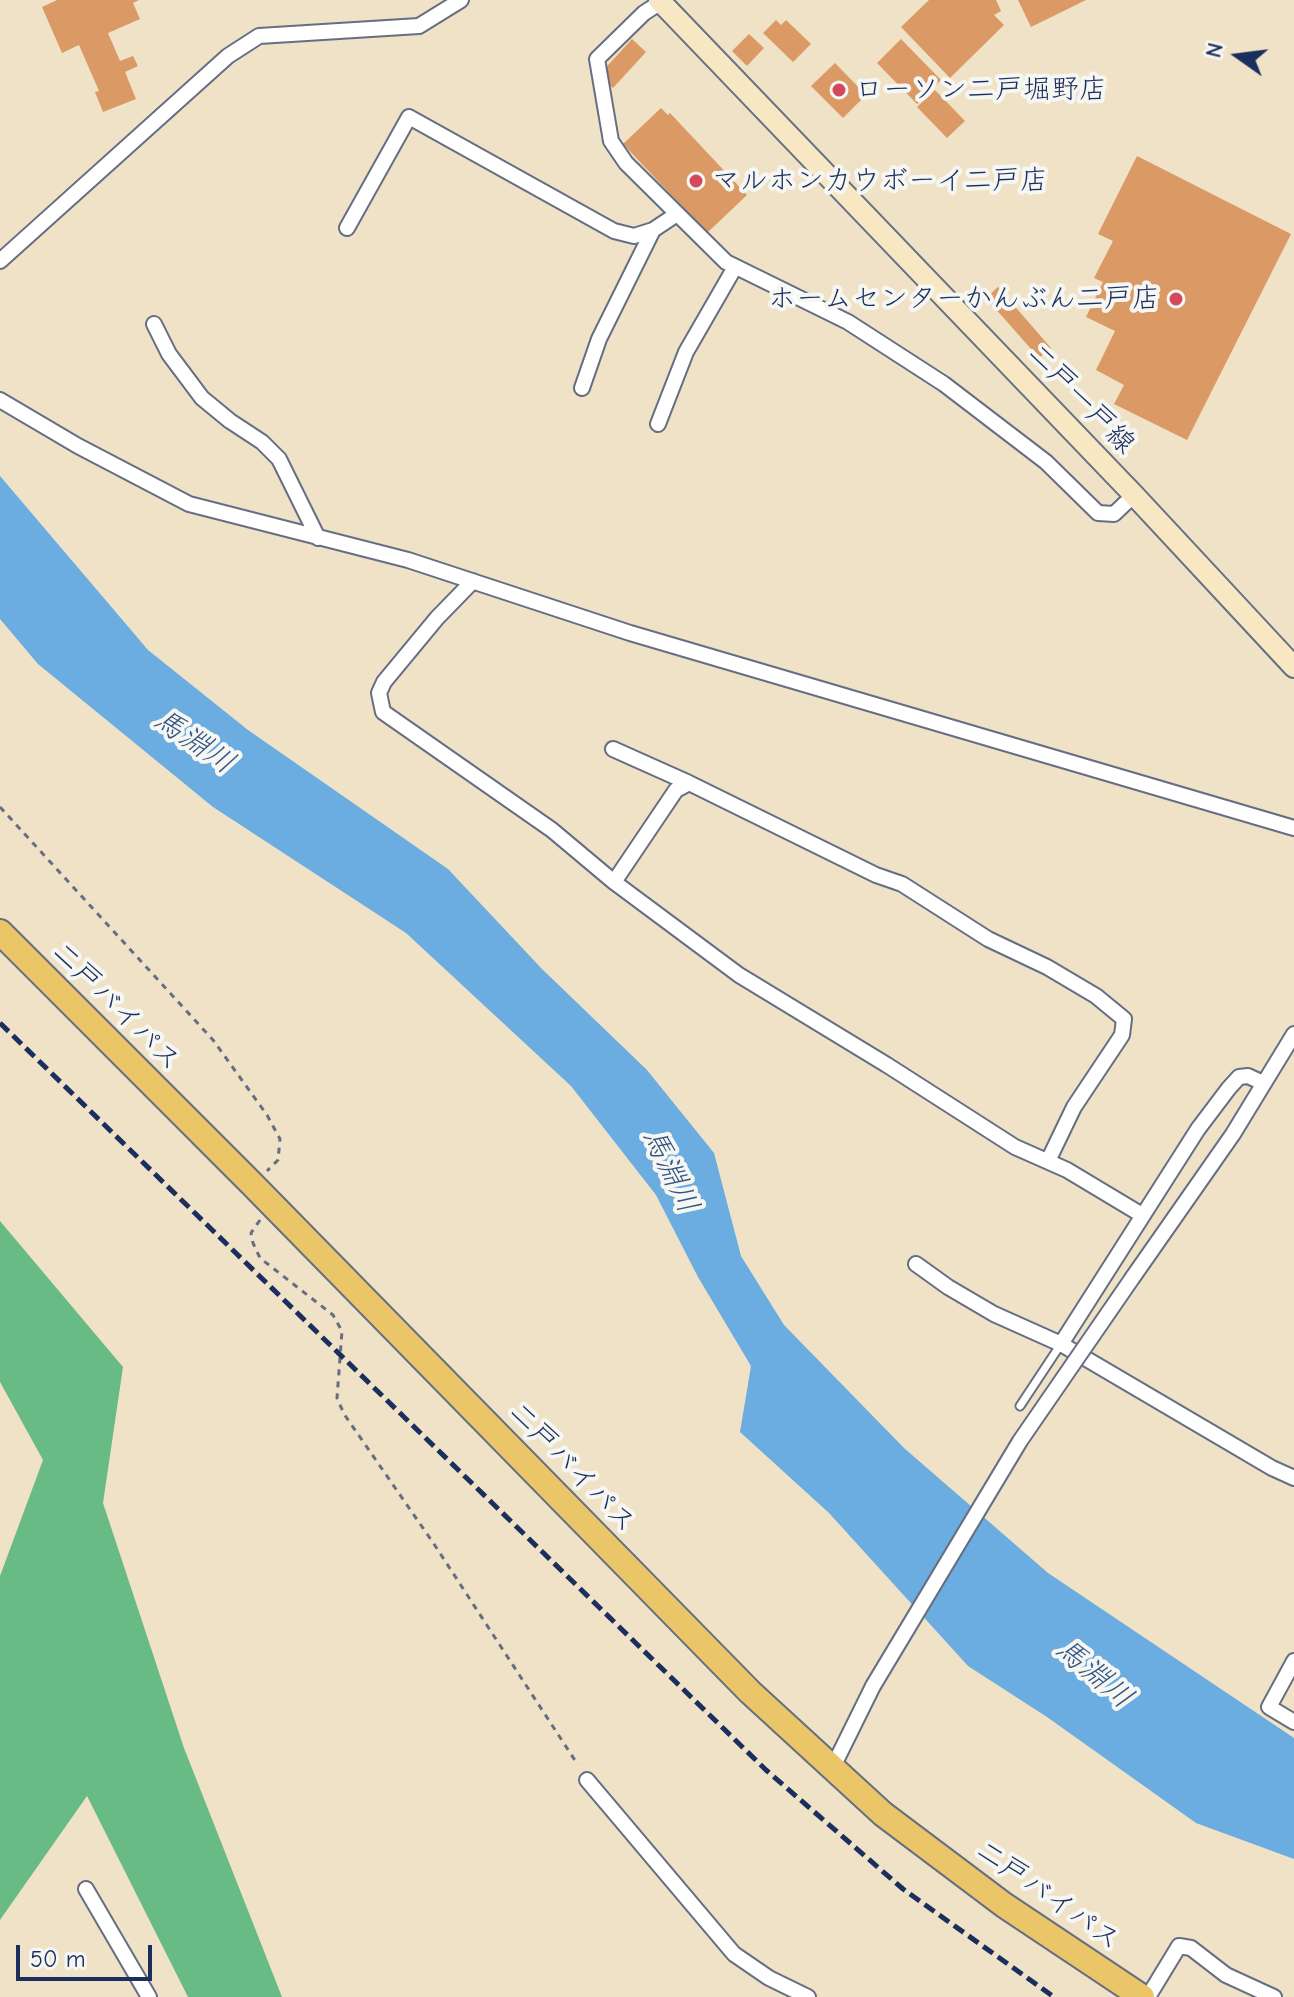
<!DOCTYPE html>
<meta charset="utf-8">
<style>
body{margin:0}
#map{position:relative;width:1294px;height:1997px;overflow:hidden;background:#efe2c6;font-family:"Comic Neue",sans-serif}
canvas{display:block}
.north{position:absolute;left:1198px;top:16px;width:80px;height:80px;-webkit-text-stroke:6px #f6f6f2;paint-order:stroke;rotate:284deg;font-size:22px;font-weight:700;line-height:32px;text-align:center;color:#1b2f5e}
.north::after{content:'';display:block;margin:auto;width:28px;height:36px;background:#1b2f5e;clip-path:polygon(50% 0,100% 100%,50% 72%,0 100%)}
.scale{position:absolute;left:16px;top:1945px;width:136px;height:36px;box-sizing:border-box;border:4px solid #1b2f5e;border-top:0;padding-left:10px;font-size:24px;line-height:28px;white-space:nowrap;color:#1b2f5e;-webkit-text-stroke:6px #f6f6f2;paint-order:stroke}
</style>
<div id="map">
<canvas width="1294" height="1997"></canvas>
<div class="north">N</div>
<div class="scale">50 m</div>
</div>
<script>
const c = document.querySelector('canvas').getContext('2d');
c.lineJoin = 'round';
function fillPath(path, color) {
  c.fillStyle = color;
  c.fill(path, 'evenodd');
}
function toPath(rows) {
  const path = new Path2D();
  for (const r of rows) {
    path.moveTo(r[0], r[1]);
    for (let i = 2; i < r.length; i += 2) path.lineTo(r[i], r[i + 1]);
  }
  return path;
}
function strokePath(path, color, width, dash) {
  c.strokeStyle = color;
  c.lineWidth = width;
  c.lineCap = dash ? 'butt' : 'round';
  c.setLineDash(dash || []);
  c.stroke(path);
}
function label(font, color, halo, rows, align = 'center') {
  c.font = font + ' "Comic Neue","Klee One",sans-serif';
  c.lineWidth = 8;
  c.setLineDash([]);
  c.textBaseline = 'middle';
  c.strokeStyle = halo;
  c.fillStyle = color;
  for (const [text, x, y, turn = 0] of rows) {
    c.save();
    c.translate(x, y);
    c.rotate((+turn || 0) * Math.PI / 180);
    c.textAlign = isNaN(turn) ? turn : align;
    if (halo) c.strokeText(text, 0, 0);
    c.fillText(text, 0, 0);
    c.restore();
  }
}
fillPath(toPath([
 [0,1221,123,1367,103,1503,184,1748,282,1997,188,1997,87,1796,0,1920,0,1576,43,1460,0,1382]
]), '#69bb86');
fillPath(toPath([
 [0,476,148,650,248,730,448,869,542,969,647,1070,714,1153,741,1256,784,1325,904,1448,1048,1573,1294,1738,1294,1859,1196,1823,1047,1717,968,1666,829,1513,740,1432,751,1366,698,1277,656,1195,571,1086,406,933,213,807,38,664,0,619]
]), '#6bade0');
fillPath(toPath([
 [57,0,139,0,133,3,140,19,108,33,120,61,133,56,138,66,125,72,136,99,103,112,95,92,99,91,79,45,62,53,42,7],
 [929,0,996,0,1001,11,994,15,1004,25,950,78,901,27],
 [1018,0,1086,0,1031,27],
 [776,20,781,25,786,20,811,44,793,62,763,33],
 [749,34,764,48,747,66,732,51],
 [632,39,646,52,613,88,599,75],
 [901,39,941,80,917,104,877,63],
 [835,63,866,95,843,118,811,86],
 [935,90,965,121,947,138,917,107],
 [661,108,668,115,670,113,747,195,707,233,623,144],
 [1137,156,1291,234,1187,440,1114,404,1124,385,1096,370,1115,331,1086,317,1103,282,1094,278,1113,241,1098,234],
 [998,287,1051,348,1039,358,986,298]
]), '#db9965');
const service = toPath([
 [1020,1406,1061,1344]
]);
const minor = toPath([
 [661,2,644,13,597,59,611,141,626,163,726,262,848,322,944,384,1046,462,1098,513,1114,514,1134,495],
 [347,228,409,117,614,231,634,236,653,230,677,214],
 [0,261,228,56,259,36,419,26,461,0],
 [154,324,169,354,202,398,230,421,262,442,279,459,318,538],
 [582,388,599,339,653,230],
 [0,400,78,446,189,504,408,560,630,633,1294,828],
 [658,424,686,352,735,267],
 [473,581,437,618,384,682,379,693,383,712,552,830,614,882,739,975,887,1065,1015,1147,1067,1170,1142,1215],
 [613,749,689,783],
 [614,882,676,790,689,783,876,875,902,884,988,939,1047,967,1096,996,1124,1019,1122,1035,1074,1107,1048,1161],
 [1263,1083,1248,1076,1239,1077,1229,1088,1198,1129,1061,1344,1272,1468,1294,1478],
 [916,1264,948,1287,994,1314,1061,1344],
 [1133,1277,1233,1134,1294,1034],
 [1294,1661,1269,1707,1294,1722],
 [833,1767,873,1686],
 [587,1780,734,1954,769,1978,808,1997],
 [86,1889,149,1997],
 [1148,1997,1179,1946,1191,1948,1226,1975,1274,1997]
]);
const secondary = toPath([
 [659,0,1134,495,1294,667]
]);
const trunk = toPath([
 [0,932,252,1184,750,1692,883,1814,1004,1905,1142,1997]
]);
strokePath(service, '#656e82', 11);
strokePath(minor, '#656e82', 18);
strokePath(secondary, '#656e82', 24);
strokePath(trunk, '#656e82', 28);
strokePath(toPath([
 [0,807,213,1040,267,1115,280,1139,278,1160,267,1171],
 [260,1220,251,1233,253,1243,260,1258,333,1315,342,1331,337,1398,344,1414,434,1544,578,1765]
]), '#656e82', 3, [6, 6]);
strokePath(service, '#fff', 7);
strokePath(minor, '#fff', 14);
strokePath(secondary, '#f7e8c3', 20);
strokePath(trunk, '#ebc669', 24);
strokePath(toPath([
 [0,1023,766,1770,903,1889,1054,1997]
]), '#1b2f5e', 5, [12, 6]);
const minorBridge = toPath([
 [873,1686,1020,1441,1133,1277]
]);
strokePath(minorBridge, '#656e82', 18, []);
strokePath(minorBridge, '#fff', 14);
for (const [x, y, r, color] of [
 [839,90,8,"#d1495b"],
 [696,181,8,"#d1495b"],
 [1176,299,8,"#d1495b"]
]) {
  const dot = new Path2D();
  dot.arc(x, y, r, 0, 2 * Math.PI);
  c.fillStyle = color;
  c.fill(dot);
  strokePath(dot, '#f6f6f2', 3);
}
label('28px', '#1b2f5e', '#f6f6f2', [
 ["ローソン二戸堀野店",855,90],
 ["マルホンカウボーイ二戸店",712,181],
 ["ホームセンターかんぶん二戸店",1160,299,"right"]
], 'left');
label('28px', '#1b2f5e', '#f6f6f2', [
 ["二戸一戸線",1081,399,46],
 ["二戸バイパス",116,1007,45],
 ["二戸バイパス",572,1468,46],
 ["二戸バイパス",1048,1896,35]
]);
label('italic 30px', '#335585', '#f6f6f2', [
 ["馬淵川",194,742,34],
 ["馬淵川",670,1171,64],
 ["馬淵川",1094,1674,40]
]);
</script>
